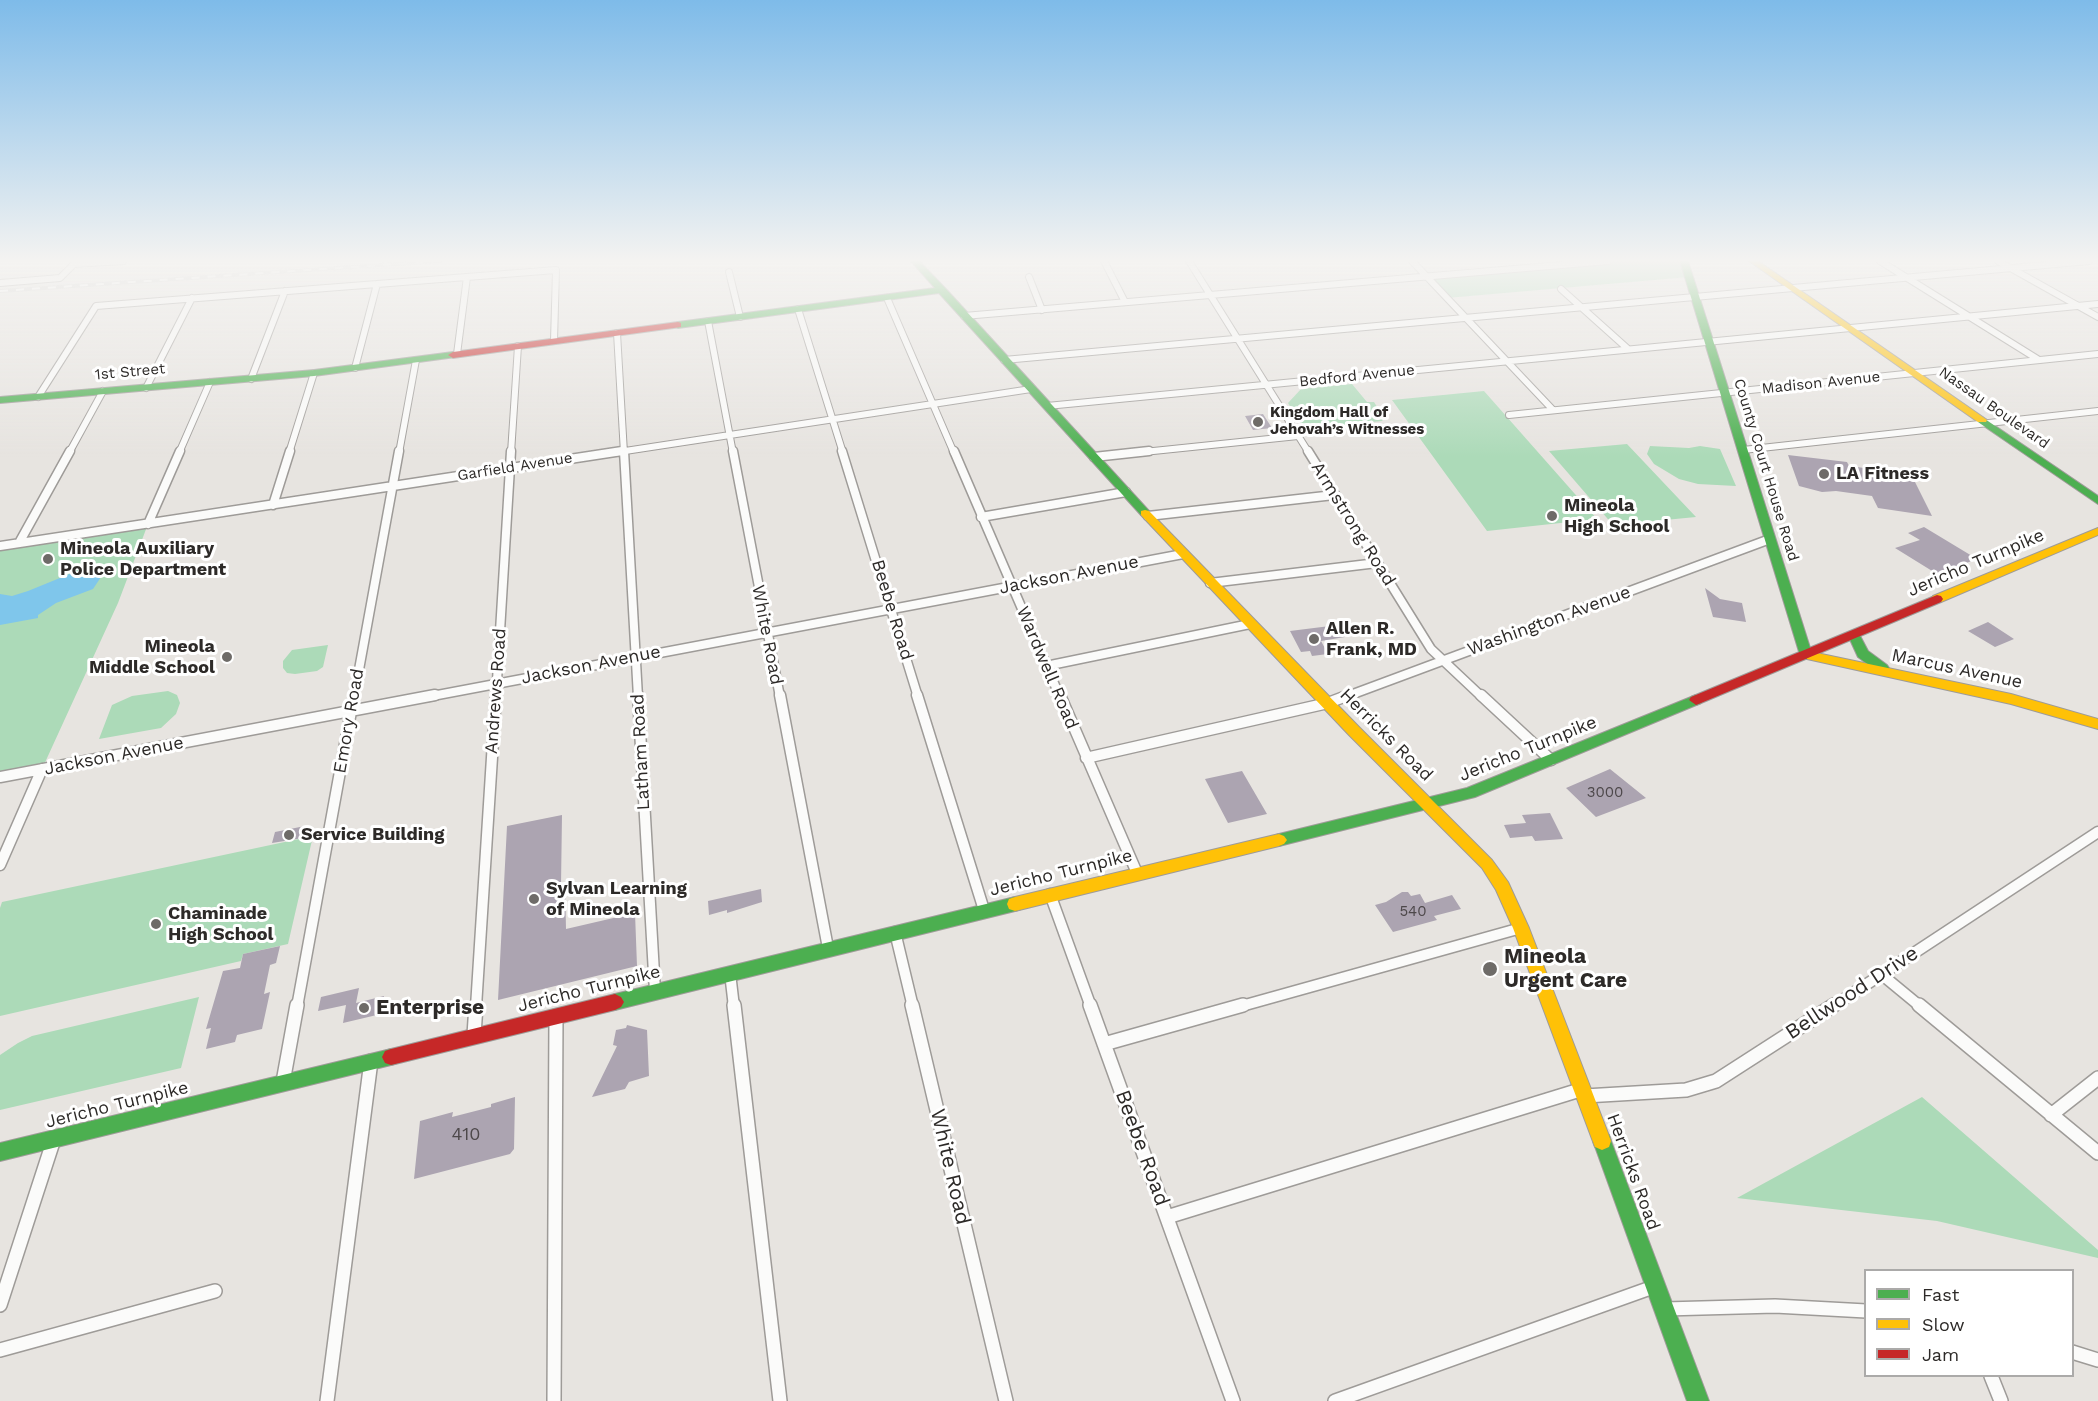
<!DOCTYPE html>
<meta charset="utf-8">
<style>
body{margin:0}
#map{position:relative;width:2098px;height:1401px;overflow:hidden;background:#e7e4e0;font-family:"Work Sans",sans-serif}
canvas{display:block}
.legend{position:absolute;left:1864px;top:1269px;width:210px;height:108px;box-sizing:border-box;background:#fff;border:2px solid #abaaa9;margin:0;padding:8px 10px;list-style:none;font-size:18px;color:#2d2a28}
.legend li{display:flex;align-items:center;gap:12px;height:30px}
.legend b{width:30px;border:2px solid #abaaa9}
</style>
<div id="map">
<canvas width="2098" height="1401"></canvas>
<ul class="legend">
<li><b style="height:8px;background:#4caf50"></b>Fast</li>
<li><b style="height:8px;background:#ffc107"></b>Slow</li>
<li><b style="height:8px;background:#c62828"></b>Jam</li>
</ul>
</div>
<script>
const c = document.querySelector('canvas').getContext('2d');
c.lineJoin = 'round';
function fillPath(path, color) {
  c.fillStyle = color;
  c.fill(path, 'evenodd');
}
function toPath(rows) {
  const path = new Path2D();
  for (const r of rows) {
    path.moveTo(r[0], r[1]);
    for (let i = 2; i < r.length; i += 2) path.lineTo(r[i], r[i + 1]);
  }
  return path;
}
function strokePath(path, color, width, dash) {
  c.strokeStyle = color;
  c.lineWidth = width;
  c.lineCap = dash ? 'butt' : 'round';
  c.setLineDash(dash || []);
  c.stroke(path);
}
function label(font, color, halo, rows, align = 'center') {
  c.font = font + ' "Work Sans",sans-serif';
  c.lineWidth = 6;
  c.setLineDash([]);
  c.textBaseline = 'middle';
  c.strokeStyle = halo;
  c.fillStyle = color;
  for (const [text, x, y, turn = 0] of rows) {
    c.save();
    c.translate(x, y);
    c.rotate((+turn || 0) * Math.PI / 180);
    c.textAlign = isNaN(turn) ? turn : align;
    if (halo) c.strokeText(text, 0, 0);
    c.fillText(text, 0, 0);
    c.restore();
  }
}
fillPath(toPath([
 [1607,261,1684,261,1689,277,1447,298,1426,276],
 [1352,384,1367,402,1374,402,1384,418,1382,421,1304,429,1288,403,1301,389],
 [1484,391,1597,519,1487,531,1392,400],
 [1627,444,1696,517,1613,525,1549,451],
 [1650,446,1689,448,1700,446,1720,449,1736,486,1698,484,1679,479,1654,464,1647,454],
 [148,524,118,603,42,769,0,777,0,546],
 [328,645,323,667,317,671,295,674,287,673,283,668,283,661,292,650],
 [168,691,177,695,180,703,176,714,161,728,99,739,112,705,132,696],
 [313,836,288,944,243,954,241,961,0,1016,0,908,2,902],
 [199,997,181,1068,0,1110,0,1055,18,1043,32,1036],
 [1922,1097,2098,1250,2098,1258,1937,1221,1737,1198]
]), '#acdab8');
fillPath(toPath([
 [82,569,95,571,101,577,93,589,56,603,38,615,38,618,0,625,0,594,12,596,28,591]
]), '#7fc6eb');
fillPath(toPath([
 [1263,414,1272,428,1253,430,1245,416],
 [1788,455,1847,462,1849,466,1911,474,1932,516,1878,508,1872,496,1836,491,1822,492,1799,486],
 [1924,527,1977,559,1937,574,1895,548,1920,540,1908,533],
 [1705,588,1720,599,1742,603,1746,622,1713,617],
 [1988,622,2014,639,1995,647,1968,631],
 [1338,625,1345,637,1321,641,1328,654,1312,656,1310,651,1301,652,1290,631],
 [1610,769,1646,798,1596,817,1566,788],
 [1242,771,1267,814,1228,823,1205,779],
 [1550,813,1563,839,1535,841,1532,836,1510,838,1504,825,1526,823,1522,815],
 [562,815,561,885,565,884,566,929,635,913,637,966,498,1000,507,826],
 [305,826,303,838,272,843,275,832],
 [761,889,762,902,727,913,727,910,709,915,708,901],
 [1402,892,1408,892,1411,896,1420,894,1425,903,1452,895,1461,909,1434,916,1437,920,1393,932,1375,905,1386,902],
 [280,946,276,963,270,965,264,994,270,992,262,1029,237,1035,235,1042,206,1049,211,1028,206,1029,223,971,240,968,243,954],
 [359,988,356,1003,384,996,381,1014,343,1023,346,1005,318,1011,321,997],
 [627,1025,647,1030,649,1076,629,1082,625,1089,592,1097,617,1046,613,1045,616,1030,626,1028],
 [515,1097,514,1149,510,1154,414,1179,420,1121,453,1112,452,1117,491,1107,491,1104]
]), '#aca4b1');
const streetFar3 = toPath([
 [1104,261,1125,302],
 [1189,261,1309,453],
 [1412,261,1553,410],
 [1880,261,2039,360],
 [1998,261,2098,317],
 [74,264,123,261],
 [729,272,740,317],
 [1029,277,1042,310],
 [0,283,60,278,77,261],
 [1561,289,1628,349],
 [887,298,954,453],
 [798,309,843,453],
 [964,316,1608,261],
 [708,321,733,453],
 [617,333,624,453],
 [457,354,467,277],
 [1004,360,2089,261],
 [355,368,377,284],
 [251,379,285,291],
 [146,388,192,298],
 [38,397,96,306,556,270,554,341],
 [1047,406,2098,304],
 [1509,415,2098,354],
 [1743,450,2098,411],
 [69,453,103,391],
 [179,453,210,382],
 [289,453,314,373],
 [399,453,416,360],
 [511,453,518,346],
 [612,453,1031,389],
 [1134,453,1298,436]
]);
const streetFar2 = toPath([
 [624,451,638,697],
 [733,451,780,697],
 [842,451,918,697],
 [954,451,1060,697],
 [1308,451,1431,649,1482,697],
 [1094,457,1149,451],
 [273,505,290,451],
 [1148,516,1334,495],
 [981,517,1126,492],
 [148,524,180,451],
 [19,543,70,451],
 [0,546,622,451],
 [1210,583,1377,563],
 [1046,666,1250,624],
 [354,697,399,451],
 [427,697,1183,554],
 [496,697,511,451],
 [1345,697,1770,539]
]);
const streetFar1 = toPath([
 [638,695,655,991],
 [780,695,828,948],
 [917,695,984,910],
 [1060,695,1137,873],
 [1481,695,1551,760],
 [1086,758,1328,703,1349,695],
 [0,777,435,695],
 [0,865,42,769],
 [1050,894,1091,1007],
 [895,932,913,1007],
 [730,973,734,1007],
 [1881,974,1921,1007],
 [297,1007,354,695],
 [476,1007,496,695],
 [1238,1007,1521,928],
 [1832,1007,2098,832]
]);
const street = toPath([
 [734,1005,780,1401],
 [912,1005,1006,1401],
 [1090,1005,1233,1401],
 [1919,1005,2098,1153],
 [474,1035,476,1005],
 [1104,1044,1243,1005],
 [283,1082,297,1005],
 [1585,1096,1686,1090,1716,1081,1834,1005],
 [2051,1115,2098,1078],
 [1167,1217,1583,1089],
 [0,1305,54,1139],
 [1665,1309,1775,1306,1866,1311],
 [0,1350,215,1291],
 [2072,1352,2098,1360],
 [1991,1376,2001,1401],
 [327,1401,371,1061],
 [554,1401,556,1016],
 [1335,1401,1656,1286]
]);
const fast = toPath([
 [911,261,919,261,945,288,1149,511,1149,515,1141,515,939,293,678,328,673,325,678,322,935,288,911,261],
 [1680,261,1688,261,1811,651,1818,656,1817,659,1806,659,1800,655,1680,261],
 [453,352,456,353,456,357,314,376,0,403,0,397,314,370,453,352],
 [1982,417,2098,496,2098,504,1978,422,1978,418,1982,417],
 [1854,631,1858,632,1868,651,1887,665,1889,668,1887,671,1877,671,1858,657,1848,635,1854,631],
 [1696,695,1701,697,1703,700,1701,703,1475,797,1279,846,1274,844,1271,840,1274,836,1279,834,1467,788,1696,695],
 [1015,897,1021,899,1023,904,1021,909,1015,911,615,1010,609,1007,606,1002,609,997,615,994,1015,897],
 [391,1049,397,1051,400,1057,397,1063,391,1065,0,1161,0,1143,391,1049],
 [1602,1132,1609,1135,1611,1141,1709,1401,1687,1401,1593,1141,1595,1135,1602,1132]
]);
const slow = toPath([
 [1749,261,1758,261,1987,420,1986,422,1978,422,1749,261],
 [1145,510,1149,511,1359,727,1492,860,1508,882,1529,928,1611,1141,1609,1147,1602,1150,1595,1147,1513,928,1496,890,1482,868,1349,735,1141,515,1141,511,1145,510],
 [2098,528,2098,535,1941,602,1933,602,1931,599,1933,596,2098,528],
 [1812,652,2011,694,2098,719,2098,729,2011,704,1807,659,1806,656,1812,652],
 [1279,834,1284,836,1287,840,1284,844,1279,846,1015,911,1009,909,1007,904,1009,899,1015,897,1279,834]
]);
const jam = toPath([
 [678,322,681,323,681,327,453,358,448,355,453,352,678,322],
 [1937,595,1941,596,1943,599,1941,602,1701,703,1696,705,1689,700,1691,697,1937,595],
 [615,994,621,997,624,1002,621,1007,615,1010,391,1065,385,1063,382,1057,385,1051,391,1049,615,994]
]);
strokePath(streetFar3, '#9e9b98', 8);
strokePath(streetFar2, '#9e9b98', 11);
strokePath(streetFar1, '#9e9b98', 13);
strokePath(street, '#9e9b98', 16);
strokePath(fast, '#9e9b98', 2);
strokePath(slow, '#9e9b98', 2);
strokePath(jam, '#9e9b98', 2);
strokePath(streetFar3, '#fbfbfa', 6);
strokePath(streetFar2, '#fbfbfa', 8);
strokePath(streetFar1, '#fbfbfa', 10);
strokePath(street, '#fbfbfa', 13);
fillPath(fast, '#4caf50');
fillPath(slow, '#ffc107');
fillPath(jam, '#c62828');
const rail = toPath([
 [0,291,440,261]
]);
strokePath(rail, '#d1d0cf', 4);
strokePath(rail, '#fff', 2, [8]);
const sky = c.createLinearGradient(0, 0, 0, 457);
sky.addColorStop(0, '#7ebbe9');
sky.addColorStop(0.57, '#f4f3f1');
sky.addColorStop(1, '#f4f3f100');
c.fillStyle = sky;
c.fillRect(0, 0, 2098, 457);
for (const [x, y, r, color] of [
 [1258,422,6,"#6e6b68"],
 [1824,474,6,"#6e6b68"],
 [1552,516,6,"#6e6b68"],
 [48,559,6,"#6e6b68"],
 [1314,639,6,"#6e6b68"],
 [227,657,6,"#6e6b68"],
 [289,835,6,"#6e6b68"],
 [534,899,6,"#6e6b68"],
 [156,924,6,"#6e6b68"],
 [1490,969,8,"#6e6b68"],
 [364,1008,6,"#6e6b68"]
]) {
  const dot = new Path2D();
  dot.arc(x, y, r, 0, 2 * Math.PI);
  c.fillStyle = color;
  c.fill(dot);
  strokePath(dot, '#fff', 2);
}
label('15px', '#2d2a28', '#fff', [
 ["1st Street",130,372,-5],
 ["Bedford Avenue",1357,376,-6],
 ["Madison Avenue",1821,383,-6],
 ["Nassau Boulevard",1994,408,35],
 ["Garfield Avenue",515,467,-9],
 ["County Court House Road",1766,470,73]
]);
label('bold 15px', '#2d2a28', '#fff', [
 ["Kingdom Hall of",1270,413],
 ["Jehovah’s Witnesses",1270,430]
], 'left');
label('15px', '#4d484a', null, [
 ["3000",1605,793],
 ["540",1413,912]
]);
label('bold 18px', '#2d2a28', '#fff', [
 ["LA Fitness",1836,474],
 ["Mineola",1564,506],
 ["High School",1564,527],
 ["Mineola Auxiliary",60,549],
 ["Police Department",60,570],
 ["Allen R.",1326,629],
 ["Frank, MD",1326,650],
 ["Mineola",215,647,"right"],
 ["Middle School",215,668,"right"],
 ["Service Building",301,835],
 ["Sylvan Learning",546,889],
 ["of Mineola",546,910],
 ["Chaminade",168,914],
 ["High School",168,935]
], 'left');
label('18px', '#2d2a28', '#fff', [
 ["Armstrong Road",1353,524,58],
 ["Jericho Turnpike",1976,563,-23],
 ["Jackson Avenue",1069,575,-11],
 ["Beebe Road",892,610,73],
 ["Washington Avenue",1549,621,-20],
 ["White Road",767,635,79],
 ["Jackson Avenue",591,665,-11],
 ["Wardwell Road",1047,668,67],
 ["Marcus Avenue",1957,669,12],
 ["Andrews Road",496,691,-86],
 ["Emory Road",349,721,-80],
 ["Herricks Road",1386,735,45],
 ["Jericho Turnpike",1528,749,-22],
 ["Latham Road",641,752,-93],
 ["Jackson Avenue",114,756,-11],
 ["Jericho Turnpike",1061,873,-14],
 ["Jericho Turnpike",589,989,-14],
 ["Jericho Turnpike",117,1105,-14],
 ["Herricks Road",1633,1172,70]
]);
label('18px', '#4d484a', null, [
 ["410",466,1135]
]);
label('bold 21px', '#2d2a28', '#fff', [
 ["Mineola",1504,957],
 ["Urgent Care",1504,981],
 ["Enterprise",376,1008]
], 'left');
label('21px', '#2d2a28', '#fff', [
 ["Bellwood Drive",1852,993,-33],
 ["Beebe Road",1142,1148,70],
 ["White Road",950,1167,77]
]);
</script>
